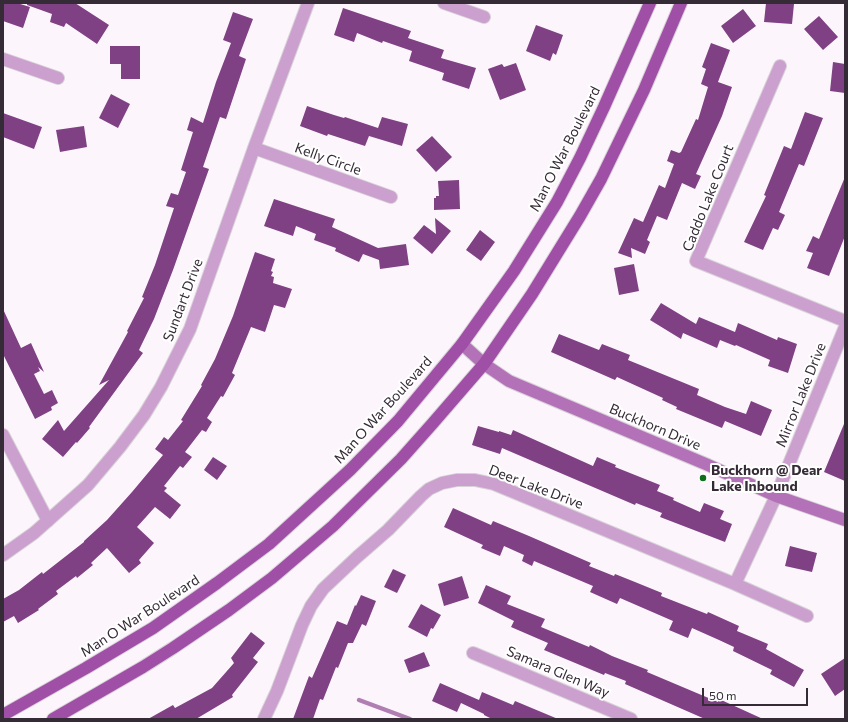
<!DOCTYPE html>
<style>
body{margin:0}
#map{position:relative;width:848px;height:722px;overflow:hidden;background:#fcf6fc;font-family:Commissioner,sans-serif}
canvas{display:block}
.frame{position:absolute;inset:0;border:4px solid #352b36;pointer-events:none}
.scale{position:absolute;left:702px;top:688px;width:106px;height:18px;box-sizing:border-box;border:2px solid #352b36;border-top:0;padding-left:5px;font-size:12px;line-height:14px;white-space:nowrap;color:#352b36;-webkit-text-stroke:3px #fff;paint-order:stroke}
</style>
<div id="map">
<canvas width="848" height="722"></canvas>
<div class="frame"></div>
<div class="scale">50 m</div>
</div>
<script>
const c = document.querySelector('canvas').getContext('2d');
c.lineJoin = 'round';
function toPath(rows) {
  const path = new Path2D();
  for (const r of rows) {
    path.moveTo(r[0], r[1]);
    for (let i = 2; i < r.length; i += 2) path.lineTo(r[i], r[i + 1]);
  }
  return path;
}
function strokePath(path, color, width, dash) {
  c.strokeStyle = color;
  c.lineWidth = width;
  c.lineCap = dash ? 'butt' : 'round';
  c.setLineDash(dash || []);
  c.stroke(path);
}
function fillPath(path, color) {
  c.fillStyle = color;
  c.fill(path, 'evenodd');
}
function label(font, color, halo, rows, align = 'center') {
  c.font = font + ' Commissioner,sans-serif';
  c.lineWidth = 4;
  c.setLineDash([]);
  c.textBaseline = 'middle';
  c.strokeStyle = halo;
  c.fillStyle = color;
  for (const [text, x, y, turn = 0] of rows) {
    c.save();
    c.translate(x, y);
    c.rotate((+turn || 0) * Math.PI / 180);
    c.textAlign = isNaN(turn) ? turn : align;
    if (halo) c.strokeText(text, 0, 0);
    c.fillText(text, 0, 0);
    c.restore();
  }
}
strokePath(toPath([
 [359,700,410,719]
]), '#b17eb4', 4.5);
fillPath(toPath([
 [3,3,17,3,30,7,23,28,3,21],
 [27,3,75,3,109,25,97,44,66,23,64,27,50,22,52,14,27,5],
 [766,3,794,4,792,24,764,22],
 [343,8,411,31,408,38,444,50,441,58,476,68,469,89,442,80,444,73,409,61,412,51,383,41,382,43,357,33,354,42,334,35],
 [743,9,756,26,733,43,721,26],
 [233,12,253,19,239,56,246,59,226,119,220,117,203,167,209,169,173,270,154,319,139,350,143,353,89,427,90,428,77,443,76,442,63,457,42,439,58,420,64,431,109,380,99,385,128,332,127,331,144,298,142,297,155,265,174,208,166,206,171,193,178,195,186,172,181,170,193,132,187,130,191,117,203,123,216,82,231,43,223,40],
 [819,16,838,37,823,50,804,29],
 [536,25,563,35,556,55,553,53,550,61,526,51],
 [711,43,730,50,718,82,732,87,722,116,696,174,701,176,695,189,682,183,667,220,657,216,647,240,650,242,645,254,631,248,632,258,618,253,634,218,643,222,659,185,665,188,674,164,667,161,671,150,679,153,681,152,696,119,698,120,708,87,701,84,706,69,702,67],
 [110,46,140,46,140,79,121,79,121,64,110,64],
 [833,62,845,64,845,93,830,91],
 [516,63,526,90,500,100,488,69,502,64,504,67],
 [111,94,130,104,118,128,99,118],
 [307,106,334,115,344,118,345,117,378,128,382,117,408,124,402,146,369,136,365,146,328,134,327,136,300,126],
 [805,112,823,118,804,166,799,164,779,212,785,215,778,230,773,228,763,250,744,242,766,196,764,195,784,146,791,149],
 [3,113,42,127,34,149,3,137],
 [84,126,87,147,60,152,56,130],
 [432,136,452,157,436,172,416,150],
 [845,177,845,236,829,276,807,268,813,253,806,251,813,236,819,239],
 [459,180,460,209,434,210,434,198,436,198,436,196,439,196,438,181],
 [274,199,335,219,332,227,378,248,406,244,409,265,380,269,379,260,363,254,359,262,335,251,336,248,314,240,316,234,296,226,293,236,264,226],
 [435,218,451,231,432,254,413,238,424,225,436,234],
 [480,230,495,242,481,261,466,250],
 [255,252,275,259,271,271,273,272,271,276,274,277,273,283,292,289,285,308,274,305,265,332,251,327,232,373,235,375,223,397,221,396,207,418,212,422,206,432,202,430,185,452,192,457,183,468,180,466,164,486,167,488,164,491,181,505,170,519,155,507,137,527,154,543,139,560,141,563,129,573,107,548,91,563,93,565,77,578,76,576,56,591,58,594,38,609,39,610,18,623,14,616,3,622,3,599,19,590,42,572,43,574,84,542,84,541,107,520,132,492,163,455,155,449,164,437,168,440,183,421,181,420,202,386,201,385,215,359,233,316],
 [634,264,639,291,619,295,614,268],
 [661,303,696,324,699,317,735,332,738,323,777,340,778,337,797,344,788,373,768,366,770,360,736,345,735,346,720,340,717,348,683,333,681,339,650,320],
 [3,309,21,348,31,343,44,372,38,367,40,371,34,374,44,394,52,390,58,403,51,407,52,410,35,419,3,354],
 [559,334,599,350,602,344,630,355,628,360,699,389,697,395,725,407,746,414,751,401,772,410,761,436,725,421,722,428,676,409,677,407,662,400,663,398,617,377,615,380,551,352],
 [844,424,845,425,845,481,824,472],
 [478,426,499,432,499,431,511,435,513,430,593,466,597,457,616,465,615,467,660,485,657,491,674,498,673,500,700,512,704,503,724,511,720,519,732,524,725,542,660,517,662,513,636,503,635,505,502,448,500,454,472,445],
 [213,457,227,466,217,480,204,470],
 [453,508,491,525,493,521,529,536,591,563,589,566,614,576,615,574,635,582,662,593,661,596,707,614,708,612,739,626,737,631,768,644,766,649,804,670,794,687,770,674,772,670,733,651,734,647,719,640,692,628,688,638,669,630,673,621,620,598,617,604,590,592,593,586,534,561,532,566,522,561,524,555,504,546,500,556,481,548,483,545,444,527],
 [790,546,817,553,812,572,785,566],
 [393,569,406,575,397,593,384,587],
 [462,576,469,598,444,606,438,584],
 [486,585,511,596,507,604,545,619,541,627,589,647,590,645,612,656,648,670,647,672,718,702,719,699,763,719,705,719,625,684,626,681,605,673,604,675,544,650,548,643,511,627,514,621,478,603],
 [361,595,376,601,366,626,362,624,353,643,348,643,338,668,336,667,323,700,320,699,313,719,293,719,309,676,312,678,337,621,347,625,355,605,356,606],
 [421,604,441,615,433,629,431,628,427,637,408,627],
 [251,632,265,643,253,658,258,662,232,695,233,697,196,719,148,719,173,705,175,708,212,688,234,663,231,658],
 [424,652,430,666,409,673,404,660],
 [845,658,845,689,835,696,821,674],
 [440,683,479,700,482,692,513,705,515,701,558,719,492,719,484,715,484,714,461,703,457,712,432,701]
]), '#7f4184');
const street = toPath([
 [444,3,484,17],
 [3,59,58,78],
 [780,66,696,261,845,321],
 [254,148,391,197],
 [3,435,48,521],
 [3,555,34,533,88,485,120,447,144,415,161,387,190,329,254,148,308,3],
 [735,584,776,496,845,327],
 [473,653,631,719],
 [264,719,277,691,302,625,311,606,323,589,357,557,388,530,421,496,429,489,442,483,457,480,475,480,494,484,735,584,807,616]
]);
const secondary = toPath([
 [462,344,484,364,509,381,708,465,776,496,845,520]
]);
const primary = toPath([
 [3,715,86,668,153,628,217,583,269,544,350,470,398,421,462,344,514,271,557,202,580,158,604,107,650,3],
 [53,719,143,667,173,648,229,610,272,578,333,526,401,459,433,423,484,364,532,294,580,216,601,179,644,90,681,3]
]);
strokePath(street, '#d8d1d8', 14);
strokePath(secondary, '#d8d1d8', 14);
strokePath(primary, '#d8d1d8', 14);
strokePath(street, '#cb9fce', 12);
strokePath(secondary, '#b372b8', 12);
strokePath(primary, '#a04fa7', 12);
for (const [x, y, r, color] of [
 [703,478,4,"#0d6e1b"]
]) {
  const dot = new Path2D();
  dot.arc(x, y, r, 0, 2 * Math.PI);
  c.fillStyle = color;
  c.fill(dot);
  strokePath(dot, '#fff', 1.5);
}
label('14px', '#352b36', '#fff', [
 ["Man O War Boulevard",565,149,-63],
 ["Kelly Circle",328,159,20],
 ["Caddo Lake Court",708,198,-68],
 ["Sundart Drive",183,300,-69],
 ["Mirror Lake Drive",801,395,-68],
 ["Man O War Boulevard",383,410,-48],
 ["Buckhorn Drive",655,427,23],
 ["Deer Lake Drive",536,487,21],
 ["Man O War Boulevard",140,616,-33],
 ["Samara Glen Way",558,672,23]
]);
label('bold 14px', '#352b36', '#fff', [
 ["Buckhorn @ Dear",711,470],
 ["Lake Inbound",711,486]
], 'left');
</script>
